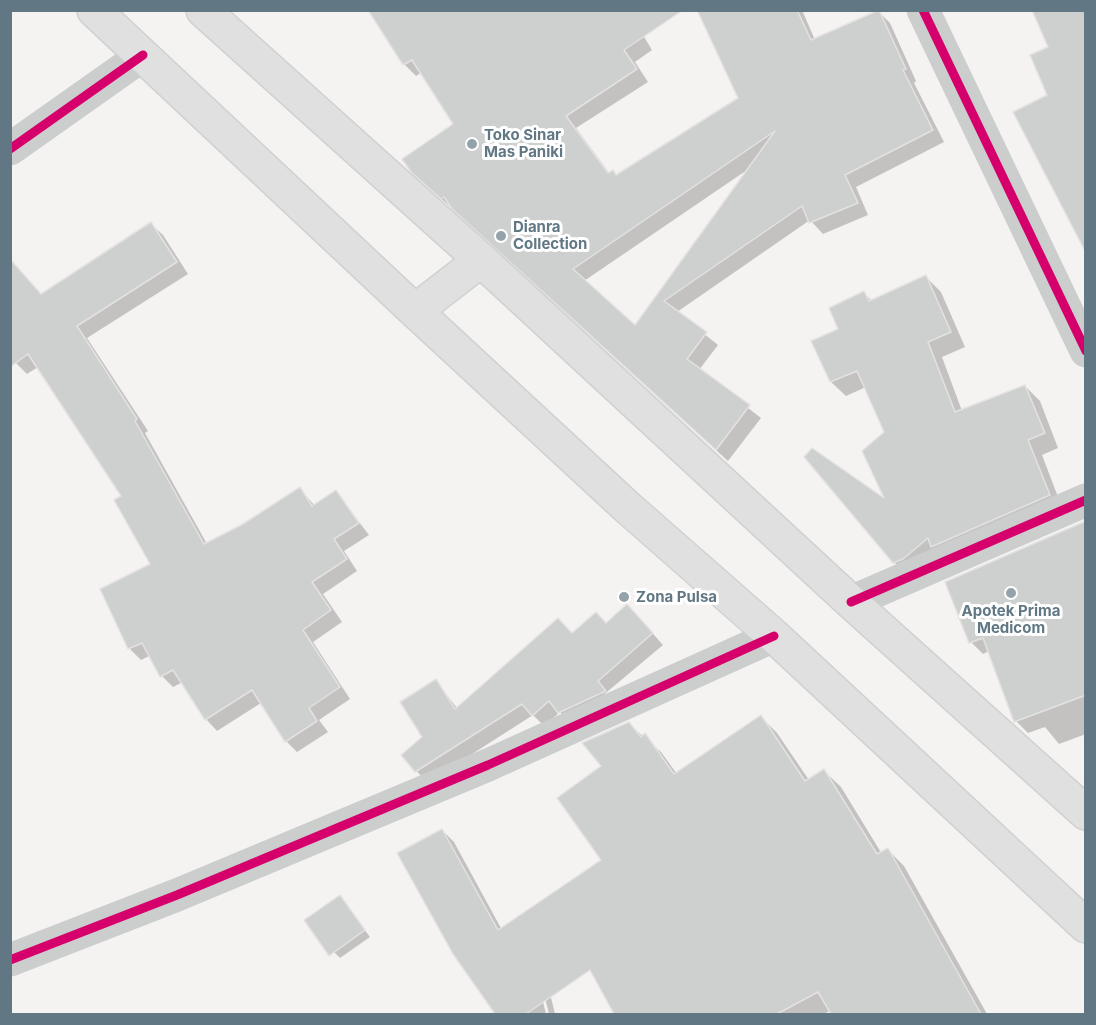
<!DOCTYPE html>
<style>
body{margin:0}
#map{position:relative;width:1096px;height:1025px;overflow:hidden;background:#f4f3f1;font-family:Inter,sans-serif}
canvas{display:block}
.frame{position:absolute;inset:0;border:12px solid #617884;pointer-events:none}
</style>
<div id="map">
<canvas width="1096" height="1025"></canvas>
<div class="frame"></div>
</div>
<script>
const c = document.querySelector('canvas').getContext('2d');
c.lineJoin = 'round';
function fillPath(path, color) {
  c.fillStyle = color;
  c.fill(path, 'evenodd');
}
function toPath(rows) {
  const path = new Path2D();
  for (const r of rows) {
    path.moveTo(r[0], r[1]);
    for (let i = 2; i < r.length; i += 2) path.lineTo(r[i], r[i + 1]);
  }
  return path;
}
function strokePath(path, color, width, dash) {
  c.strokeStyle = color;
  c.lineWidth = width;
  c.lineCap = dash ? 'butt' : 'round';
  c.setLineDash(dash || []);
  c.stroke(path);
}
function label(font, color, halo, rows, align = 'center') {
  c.font = font + ' Inter,sans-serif';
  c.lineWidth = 6;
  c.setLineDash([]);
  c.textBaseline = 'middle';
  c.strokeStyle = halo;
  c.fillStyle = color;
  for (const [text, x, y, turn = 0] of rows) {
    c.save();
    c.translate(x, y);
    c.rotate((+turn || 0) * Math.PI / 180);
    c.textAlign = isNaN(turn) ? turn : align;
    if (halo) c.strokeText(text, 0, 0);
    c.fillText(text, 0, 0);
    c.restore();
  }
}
fillPath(toPath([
 [369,10,628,10,652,50,635,62,648,82,576,128,610,174,617,176,740,99,699,10,802,10,815,40,878,11,890,23,916,81,914,83,944,142,856,187,868,215,823,234,810,220,677,312,718,345,699,370,761,418,728,461,425,184,455,124,422,72,416,76,404,64],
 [750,168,635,328,584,281],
 [151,224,163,235,188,274,87,338,148,431,145,433,207,544,244,525,300,489,315,506,336,492,369,535,344,551,357,571,323,594,342,622,313,642,350,699,319,720,328,732,297,752,286,741,261,703,217,731,206,719,183,682,173,687,162,676,151,655,141,660,130,649,102,589,152,565,124,497,38,367,27,374,16,363,42,296],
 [926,277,941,292,965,347,942,357,962,411,1025,386,1040,401,1058,448,1042,455,1063,510,909,577,894,562,887,503,886,432,866,387,846,396,831,382,813,342,840,330,864,293,872,301],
 [1086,523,1086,734,1059,744,1045,727,1028,733,1016,721,989,651,983,654,971,642],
 [638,617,663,645,570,723,560,712,544,726,533,715,427,783,403,755,424,737,436,681,457,708,572,635],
 [761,717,777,733,809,780,824,771,841,787,882,854,888,850,904,866,987,1014,832,1014,830,1011,823,1014,615,1014,552,896,603,860,603,766,629,724,661,752,677,774],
 [442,830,454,842,502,930,523,915,534,927,555,1014,549,1014,527,924,524,924,546,1014,496,1014,454,953,399,854],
 [340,897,370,937,340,958,334,952]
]), '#0003');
const building = toPath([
 [368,10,683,10,624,50,637,69,566,116,608,173,613,170,616,175,738,98,697,10,797,10,811,40,879,10,906,69,903,70,933,130,845,175,858,203,809,223,802,206,664,301,707,332,687,359,750,405,716,450,452,209,444,197,441,199,411,172,402,159,453,124,412,60,403,65,368,10],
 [775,131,635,325,573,269,775,131],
 [1032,10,1086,10,1086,253,1013,112,1047,95,1030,55,1048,47,1032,10],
 [151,222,177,262,77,326,137,419,135,421,204,544,243,524,300,487,312,506,336,490,359,523,334,539,347,559,312,582,331,610,303,630,340,687,309,708,317,721,285,742,252,690,205,720,173,670,160,677,142,643,128,649,100,589,150,564,114,500,121,496,28,354,10,367,10,259,41,294,151,222],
 [926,275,951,332,928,342,955,412,1025,385,1045,433,1028,440,1050,495,931,547,928,538,903,559,893,563,804,457,812,448,884,498,862,451,884,432,857,371,830,382,811,341,838,329,829,308,864,291,869,301,926,275],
 [1086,521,1086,695,1014,722,983,638,969,643,945,582,1086,521],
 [627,604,653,633,598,681,606,691,558,713,549,701,532,716,522,704,415,772,401,755,422,737,400,702,436,679,455,709,558,618,572,633,596,612,606,623,627,604],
 [761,715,805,781,824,769,877,854,888,848,981,1014,831,1014,818,992,777,1014,614,1014,590,970,526,1014,495,1014,453,954,397,853,442,829,498,930,601,860,557,798,601,766,582,743,629,722,641,737,645,733,674,774,761,715],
 [340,895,365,930,329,956,304,920,340,895]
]);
fillPath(building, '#cecfcf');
strokePath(building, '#e3e2e1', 1.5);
const highway = toPath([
 [94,10,415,311,627,507,774,636,1086,926],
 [203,10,481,260,851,602,1086,813],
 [415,311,481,260]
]);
strokePath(highway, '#d0d1d1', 36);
strokePath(toPath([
 [923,10,1086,351],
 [10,149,143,55],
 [851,602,1086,500],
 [10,960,177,895,488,765,774,636]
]), '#cccece', 33);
strokePath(highway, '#e0e0e1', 33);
strokePath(toPath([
 [923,10,1086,351],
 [10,149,143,55],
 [851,602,1086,500],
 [10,960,177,895,488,765,774,636]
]), '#d6006c', 9);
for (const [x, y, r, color] of [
 [472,144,6,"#94a3aa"],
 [501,236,6,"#94a3aa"],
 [1011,593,6,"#94a3aa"],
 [624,597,6,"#94a3aa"]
]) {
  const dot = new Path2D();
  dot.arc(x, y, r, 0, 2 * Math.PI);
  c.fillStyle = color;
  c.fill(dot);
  strokePath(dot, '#fff', 2);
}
label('bold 15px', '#617884', '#fff', [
 ["Toko Sinar",484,135],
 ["Mas Paniki",484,152],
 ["Dianra",513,227],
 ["Collection",513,244],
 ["Zona Pulsa",636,597],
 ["Apotek Prima",1011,611,"center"],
 ["Medicom",1011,628,"center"]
], 'left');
</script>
